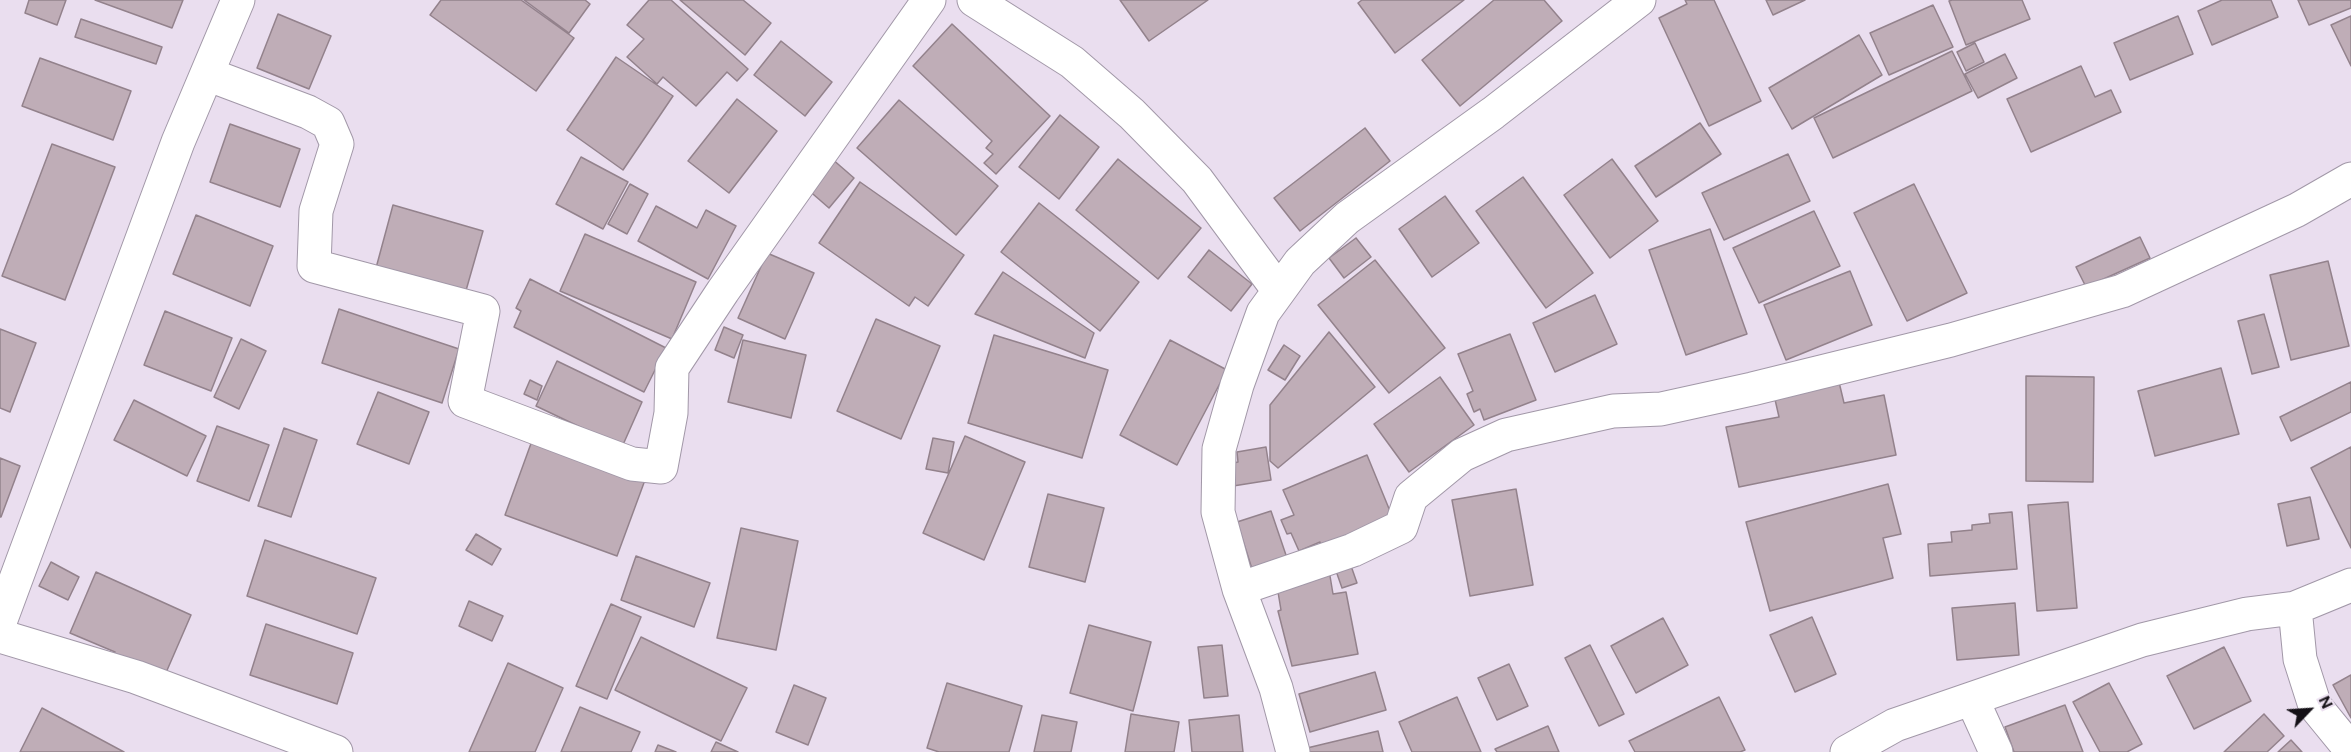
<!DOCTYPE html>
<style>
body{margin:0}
#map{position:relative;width:2351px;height:752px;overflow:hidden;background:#eadeef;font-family:"DM Sans",sans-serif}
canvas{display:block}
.north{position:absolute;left:2279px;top:680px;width:60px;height:60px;-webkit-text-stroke:4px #eadeef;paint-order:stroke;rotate:65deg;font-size:16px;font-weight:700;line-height:24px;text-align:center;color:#141016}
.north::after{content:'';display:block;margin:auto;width:21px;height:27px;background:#141016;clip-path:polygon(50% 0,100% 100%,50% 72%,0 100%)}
</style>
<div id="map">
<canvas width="2351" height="752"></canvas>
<div class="north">N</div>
</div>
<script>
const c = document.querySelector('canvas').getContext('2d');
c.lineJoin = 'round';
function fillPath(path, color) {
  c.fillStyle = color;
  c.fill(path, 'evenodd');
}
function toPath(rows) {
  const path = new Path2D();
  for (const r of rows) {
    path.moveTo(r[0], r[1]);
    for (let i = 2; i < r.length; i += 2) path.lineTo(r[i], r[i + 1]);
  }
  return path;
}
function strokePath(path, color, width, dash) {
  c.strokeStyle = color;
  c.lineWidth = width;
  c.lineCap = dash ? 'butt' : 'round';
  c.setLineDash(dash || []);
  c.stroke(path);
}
const building = toPath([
 [29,0,66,0,57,25,25,13,29,0],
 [95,0,183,0,172,28,95,0],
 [441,0,521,0,574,38,536,91,430,15,441,0],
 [524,0,585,0,590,4,569,33,524,0],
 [649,0,671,0,748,69,737,81,727,72,696,106,663,77,657,84,627,57,644,39,627,25,649,0],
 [680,0,743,0,771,23,745,55,680,0],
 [1120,0,1208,0,1149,41,1120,0],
 [1362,0,1464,0,1395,53,1358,3,1362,0],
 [1494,0,1544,0,1562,21,1460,106,1422,60,1494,0],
 [1685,0,1714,0,1761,101,1709,126,1659,18,1687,4,1685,0],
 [1766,0,1805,0,1773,15,1766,0],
 [1952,0,2022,0,2030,19,1966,45,1949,1,1952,0],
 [2222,0,2271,0,2278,17,2212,45,2198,11,2222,0],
 [2298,0,2351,0,2351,8,2309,25,2298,0],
 [1933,5,1953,47,1889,75,1870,33,1933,5],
 [278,14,331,36,309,89,257,68,278,14],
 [2178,16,2193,54,2130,80,2114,43,2178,16],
 [2351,16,2351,66,2331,25,2351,16],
 [81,19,162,47,156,64,75,37,81,19],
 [952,24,1050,116,996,174,984,163,993,154,986,148,992,141,913,66,952,24],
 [1859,35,1882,75,1792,129,1769,88,1859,35],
 [781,41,832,82,805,116,754,75,781,41],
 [1975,43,1984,62,1966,71,1957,52,1975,43],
 [1952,51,1972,91,1833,158,1814,118,1952,51],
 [2005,54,2017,78,1978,98,1965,74,2005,54],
 [616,57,673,96,623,170,567,130,616,57],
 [40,58,131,91,113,140,22,106,40,58],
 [2081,66,2095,97,2111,90,2121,112,2031,152,2007,99,2081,66],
 [737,99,777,131,729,193,688,161,737,99],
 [899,100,998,186,956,235,857,148,899,100],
 [1060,115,1099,147,1059,199,1019,167,1060,115],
 [1700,123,1721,154,1656,197,1635,166,1700,123],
 [230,124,300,149,280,207,210,182,230,124],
 [1365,128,1390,161,1300,231,1274,198,1365,128],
 [52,144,115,167,65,300,2,276,52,144],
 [1788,154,1810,201,1724,240,1702,193,1788,154],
 [581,157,628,182,603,229,556,204,581,157],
 [831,158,854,178,829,208,806,188,831,158],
 [1118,159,1201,228,1158,279,1076,210,1118,159],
 [1612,159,1658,221,1610,258,1564,195,1612,159],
 [1523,177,1593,273,1546,308,1476,211,1523,177],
 [860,182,964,255,928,306,915,297,909,306,819,243,860,182],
 [630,184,648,194,627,234,608,224,630,184],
 [1914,184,1967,293,1907,321,1854,213,1914,184],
 [1445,196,1479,243,1432,277,1399,229,1445,196],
 [1039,203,1139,282,1100,331,1001,252,1039,203],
 [393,205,483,231,465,294,376,268,393,205],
 [656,206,697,228,706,210,736,226,708,279,638,241,656,206],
 [1814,211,1840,266,1759,303,1733,248,1814,211],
 [196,215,273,246,250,306,173,274,196,215],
 [1710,229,1747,334,1686,355,1649,250,1710,229],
 [585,234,696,282,672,339,560,291,585,234],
 [2140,237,2150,258,2086,287,2076,267,2140,237],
 [1356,238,1371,257,1344,278,1329,258,1356,238],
 [1209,250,1252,284,1231,311,1188,277,1209,250],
 [767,253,814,273,785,339,738,318,767,253],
 [1375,260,1445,348,1389,393,1318,305,1375,260],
 [2328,261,2349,346,2291,360,2270,275,2328,261],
 [1850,271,1872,325,1786,360,1764,305,1850,271],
 [1003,272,1094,333,1085,358,975,314,1003,272],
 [530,279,666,348,644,392,514,327,521,311,516,308,530,279],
 [1595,295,1617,344,1555,372,1533,323,1595,295],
 [339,309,459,349,442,403,322,363,339,309],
 [165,311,232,338,211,391,144,365,165,311],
 [2264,314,2279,367,2252,374,2238,321,2264,314],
 [876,319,940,346,901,439,837,411,876,319],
 [724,327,743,335,734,358,715,350,724,327],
 [0,329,36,343,10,412,0,408,0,329],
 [1329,332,1375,387,1278,468,1270,461,1270,405,1329,332],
 [1510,334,1536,400,1484,420,1480,409,1474,412,1467,394,1473,391,1458,354,1510,334],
 [994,335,1108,370,1082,458,968,423,994,335],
 [241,339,266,351,239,409,214,397,241,339],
 [743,340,806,355,791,418,728,402,743,340],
 [1170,340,1227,370,1177,465,1120,435,1170,340],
 [1284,345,1300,356,1285,380,1268,370,1284,345],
 [557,361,642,402,622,447,536,406,557,361],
 [2221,368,2239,434,2155,456,2138,391,2221,368],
 [2026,376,2094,377,2093,482,2026,481,2026,376],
 [1440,377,1474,425,1409,472,1374,424,1440,377],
 [530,380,542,386,537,400,524,394,530,380],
 [1839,382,1844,403,1884,395,1896,455,1739,487,1726,427,1779,417,1774,395,1839,382],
 [2351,382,2351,412,2291,441,2280,417,2351,382],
 [378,392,429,412,409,464,357,444,378,392],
 [134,400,206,436,187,476,114,440,134,400],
 [217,426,269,445,249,501,197,481,217,426],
 [284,428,317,440,291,517,258,506,284,428],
 [965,436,1025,462,984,560,923,533,965,436],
 [533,438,645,480,617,556,505,515,533,438],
 [933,438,954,442,948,473,926,469,933,438],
 [1266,447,1271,480,1233,486,1229,464,1238,462,1237,452,1266,447],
 [2351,447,2351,548,2311,468,2351,447],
 [1367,455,1392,516,1323,551,1320,542,1299,551,1291,533,1287,534,1281,520,1294,515,1283,490,1367,455],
 [0,458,20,466,1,517,0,517,0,458],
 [1888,484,1901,534,1883,538,1893,578,1770,611,1746,522,1888,484],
 [1516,489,1533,585,1470,596,1452,500,1516,489],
 [1048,494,1104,508,1085,582,1029,567,1048,494],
 [2310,497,2319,539,2287,546,2278,504,2310,497],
 [2068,502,2077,608,2037,611,2028,505,2068,502],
 [1271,511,1288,561,1253,572,1237,522,1271,511],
 [2012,512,2017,569,1930,576,1928,544,1952,542,1951,532,1972,530,1972,525,1990,523,1989,514,2012,512],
 [741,528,798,541,776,650,717,638,741,528],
 [476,534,501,549,492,565,466,550,476,534],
 [265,540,376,578,357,634,247,596,265,540],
 [636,556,710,583,694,627,621,600,636,556],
 [51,562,79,577,68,600,39,586,51,562],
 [1350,563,1357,583,1342,588,1335,568,1350,563],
 [1329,570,1333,594,1346,592,1358,654,1292,666,1278,611,1281,610,1276,580,1329,570],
 [96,572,191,615,165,675,111,661,115,652,70,633,96,572],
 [469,601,503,616,492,641,459,626,469,601],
 [2015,603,2019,655,1957,660,1952,608,2015,603],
 [611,604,641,617,607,699,576,686,611,604],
 [1812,617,1836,674,1795,692,1770,635,1812,617],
 [1663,618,1688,665,1636,693,1611,646,1663,618],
 [266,624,353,653,337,704,250,675,266,624],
 [1089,625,1151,642,1133,711,1070,693,1089,625],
 [641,637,747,688,721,741,615,690,641,637],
 [1222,645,1228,696,1204,698,1198,647,1222,645],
 [1590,645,1624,714,1599,726,1565,658,1590,645],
 [2224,647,2251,701,2194,729,2167,676,2224,647],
 [508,663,563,688,535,752,469,752,508,663],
 [1509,664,1528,706,1497,720,1478,678,1509,664],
 [1375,672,1386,710,1310,732,1299,694,1375,672],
 [2351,675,2351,718,2333,685,2351,675],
 [947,683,1022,706,1009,752,939,752,927,748,947,683],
 [2109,683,2142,744,2127,752,2100,752,2073,702,2109,683],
 [794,685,826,698,808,745,776,732,794,685],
 [1457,697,1481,752,1412,752,1399,722,1457,697],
 [1719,697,1745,750,1740,752,1635,752,1629,741,1719,697],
 [2065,705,2083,752,2014,752,2005,727,2065,705],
 [580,707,640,732,631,752,561,752,580,707],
 [42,708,124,752,20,752,42,708],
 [1131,714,1179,722,1174,752,1125,752,1131,714],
 [2264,714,2284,736,2267,752,2224,752,2264,714],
 [1042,715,1077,722,1071,752,1034,752,1042,715],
 [1239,715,1243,752,1192,752,1189,720,1239,715],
 [1548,726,1559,752,1497,752,1495,749,1548,726],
 [1378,731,1383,752,1308,752,1307,748,1378,731],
 [2291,740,2302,752,2278,752,2291,740],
 [716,742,738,752,711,752,716,742],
 [658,745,676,752,655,752,658,745]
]);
fillPath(building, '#bfadb7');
strokePath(building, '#93828c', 1.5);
const street = toPath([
 [974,0,1072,62,1132,114,1197,180,1279,291],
 [207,74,308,112,328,123,337,144,316,211,314,266,483,311,465,401,632,464,661,467,671,413,672,368,723,291,929,0],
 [1239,589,1353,550,1401,527,1411,497,1462,455,1506,435,1613,411,1661,409,1752,389,1951,340,2122,291,2297,210,2351,179],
 [2295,608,2300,659,2315,706,2351,750],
 [0,622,178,142,238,0],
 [0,636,136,677,336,752],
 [1972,699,1996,752],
 [1293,752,1276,688,1239,589,1218,512,1219,449,1237,385,1263,313,1300,262,1347,218,1493,113,1639,0],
 [1847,752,1895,725,2142,640,2247,614,2295,608,2351,585]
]);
strokePath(street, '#a298a8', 35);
strokePath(street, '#fff', 33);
</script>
